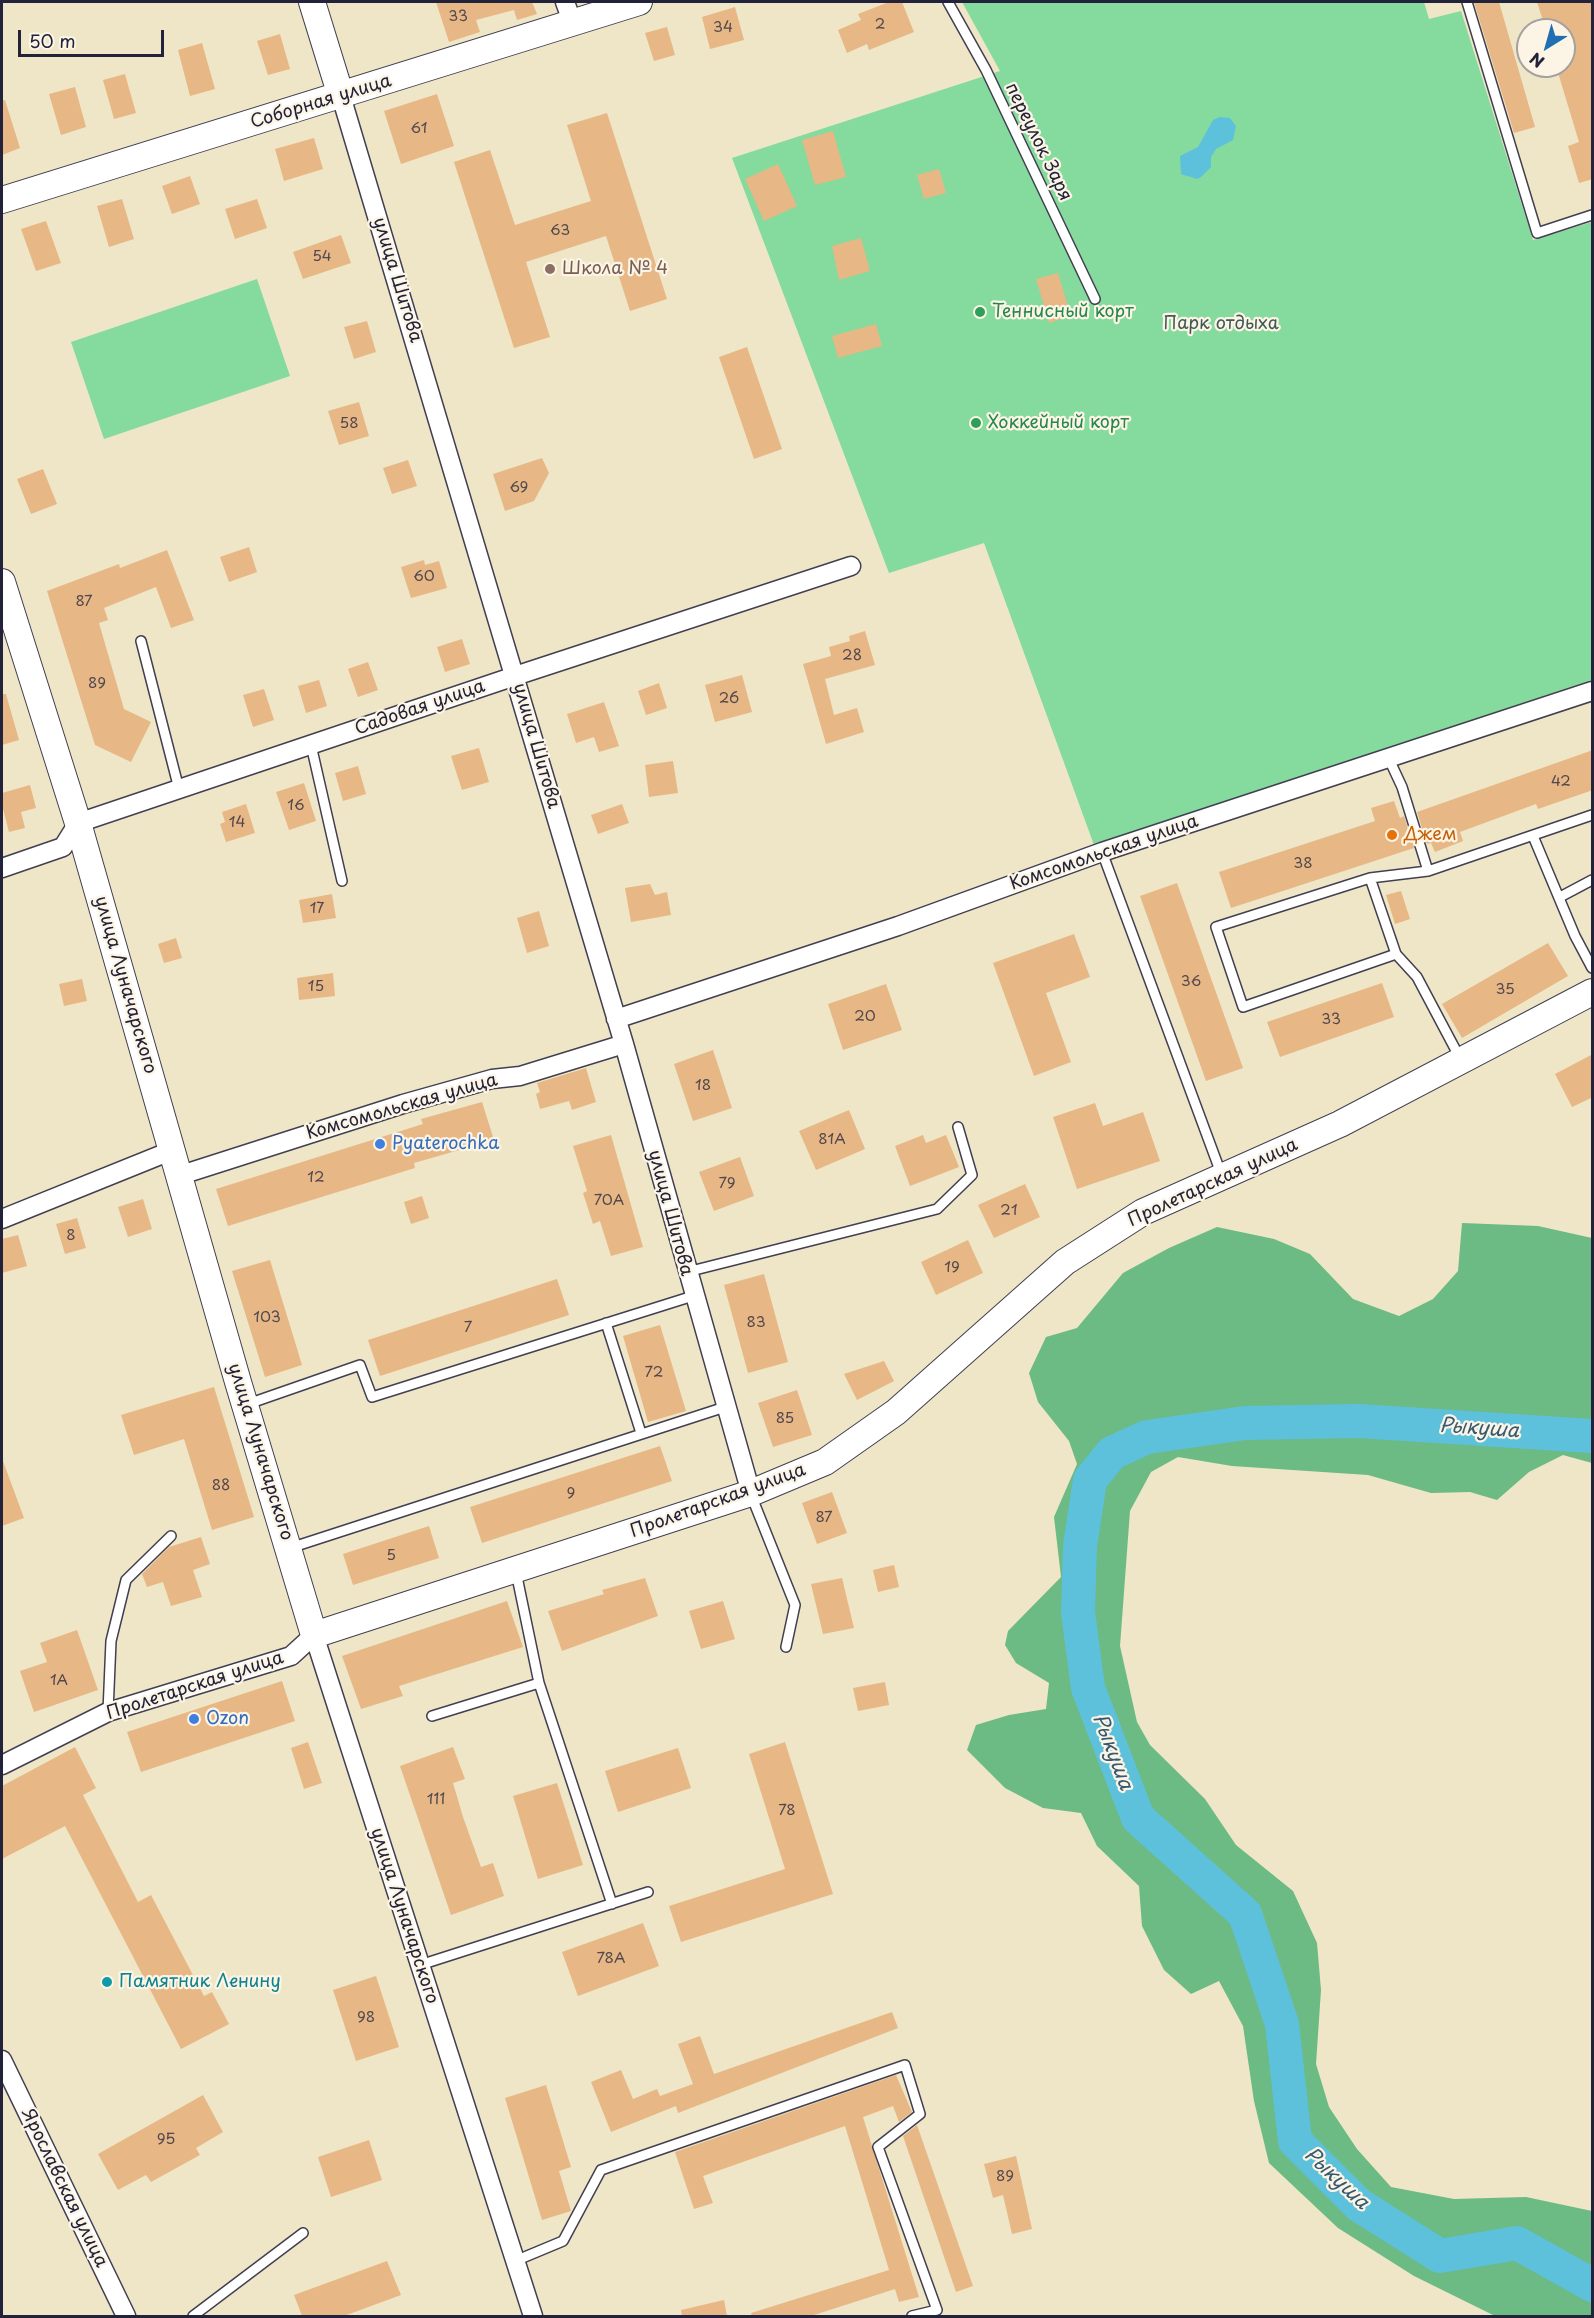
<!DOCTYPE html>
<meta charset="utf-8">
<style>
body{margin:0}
#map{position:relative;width:1594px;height:2318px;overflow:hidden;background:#eee6c7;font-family:"Playpen Sans",sans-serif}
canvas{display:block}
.frame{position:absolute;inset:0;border:3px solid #22223b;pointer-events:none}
.north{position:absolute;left:1516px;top:18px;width:60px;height:60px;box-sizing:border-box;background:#fcf5e5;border:2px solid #a5a1a1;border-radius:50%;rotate:217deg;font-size:16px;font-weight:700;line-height:24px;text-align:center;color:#22223b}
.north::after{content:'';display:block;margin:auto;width:21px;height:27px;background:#1f6fb2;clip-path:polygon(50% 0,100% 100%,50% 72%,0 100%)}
.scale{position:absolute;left:18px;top:30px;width:146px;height:27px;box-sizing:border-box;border:3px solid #22223b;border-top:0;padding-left:8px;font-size:18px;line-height:21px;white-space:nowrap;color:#22223b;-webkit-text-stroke:4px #fcf5e5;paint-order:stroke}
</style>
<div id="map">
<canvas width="1594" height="2318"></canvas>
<div class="frame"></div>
<div class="north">N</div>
<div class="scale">50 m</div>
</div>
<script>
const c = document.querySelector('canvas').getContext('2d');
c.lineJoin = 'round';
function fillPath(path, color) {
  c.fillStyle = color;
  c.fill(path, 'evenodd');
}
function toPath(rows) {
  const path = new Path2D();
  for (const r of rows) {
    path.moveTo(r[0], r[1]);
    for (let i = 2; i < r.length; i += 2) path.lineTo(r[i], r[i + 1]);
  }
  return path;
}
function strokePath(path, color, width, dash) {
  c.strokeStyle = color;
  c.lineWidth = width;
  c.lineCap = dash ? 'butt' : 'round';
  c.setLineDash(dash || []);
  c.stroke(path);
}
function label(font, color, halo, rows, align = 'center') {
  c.font = font + ' "Playpen Sans",sans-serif';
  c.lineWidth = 4.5;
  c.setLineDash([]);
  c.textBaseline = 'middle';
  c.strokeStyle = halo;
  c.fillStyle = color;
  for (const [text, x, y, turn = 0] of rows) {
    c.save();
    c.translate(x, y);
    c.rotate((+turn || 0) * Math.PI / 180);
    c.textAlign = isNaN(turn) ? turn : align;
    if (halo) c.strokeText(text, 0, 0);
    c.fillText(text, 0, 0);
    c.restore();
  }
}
fillPath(toPath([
 [962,2,1424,2,1429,19,1461,11,1533,240,1592,222,1592,680,1094,845,984,543,889,573,732,158,1000,71],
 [257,279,290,376,104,439,71,342]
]), '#85da9d');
fillPath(toPath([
 [1462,1223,1538,1226,1592,1238,1592,1463,1563,1455,1529,1472,1497,1500,1470,1492,1431,1493,1368,1475,1232,1466,1178,1457,1151,1472,1130,1511,1120,1646,1137,1722,1150,1745,1205,1799,1236,1845,1293,1891,1317,1943,1321,1990,1316,2064,1329,2107,1357,2149,1391,2187,1454,2199,1526,2197,1592,2211,1592,2316,1495,2316,1414,2276,1338,2228,1269,2163,1254,2101,1243,2026,1219,1981,1191,1994,1164,1970,1142,1926,1139,1886,1097,1846,1081,1813,1043,1808,1005,1788,967,1750,976,1725,1009,1715,1046,1709,1049,1683,1016,1663,1005,1645,1008,1631,1061,1577,1054,1517,1077,1464,1069,1441,1038,1402,1029,1373,1046,1337,1077,1328,1123,1273,1169,1248,1217,1227,1274,1239,1310,1254,1353,1299,1399,1316,1433,1299,1458,1271]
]), '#6cba84');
fillPath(toPath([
 [1220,117,1230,118,1236,126,1233,140,1216,149,1211,157,1211,167,1201,177,1197,179,1181,174,1180,156,1198,147,1213,120]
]), '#5ec1dc');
strokePath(toPath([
 [1592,1436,1359,1421,1245,1423,1147,1437,1112,1453,1090,1480,1080,1546,1078,1612,1088,1688,1138,1818,1245,1914,1282,2024,1295,2141,1359,2205,1440,2256,1517,2243,1592,2285]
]), '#5ec1dc', 34);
fillPath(toPath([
 [436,2,532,2,537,14,517,20,514,10,476,20,480,32,449,42],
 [889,2,902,2,914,32,869,50,867,44,847,53,838,30,861,20,858,14],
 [1474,2,1499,2,1535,127,1514,133],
 [1537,2,1593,2,1593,179,1579,183,1568,146,1579,142,1556,66,1564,66,1564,30,1546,30],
 [735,7,744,40,710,49,702,17],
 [667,27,675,55,654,61,645,33],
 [280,34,290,69,268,75,257,41],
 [202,43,215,89,190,96,178,50],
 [125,74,136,113,114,119,103,80],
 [75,87,86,127,61,135,49,94],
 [437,94,454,146,401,164,384,111],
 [5,100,20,148,2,155,2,101],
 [607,113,667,299,630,311,606,236,526,262,550,337,514,348,454,162,490,150,515,225,591,201,567,125],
 [833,131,846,177,815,185,802,140],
 [314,138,323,169,284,181,275,149],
 [778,164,797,206,764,221,745,179],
 [939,169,946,193,924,199,917,175],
 [190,176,200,204,172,214,162,186],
 [122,199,134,239,109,247,97,206],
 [257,199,267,228,235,239,225,209],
 [46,221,61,263,36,271,21,229],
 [341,235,351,263,303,279,293,252],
 [861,238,870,271,839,280,832,246],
 [1058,273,1071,316,1049,323,1036,279],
 [367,321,376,352,354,359,344,327],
 [876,324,882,346,838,358,832,336],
 [747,347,782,449,754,459,719,357],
 [359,402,369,436,339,445,328,411],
 [542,458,549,473,534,501,505,511,493,474],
 [408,460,417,486,392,494,383,468],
 [43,469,57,504,31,514,17,479],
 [249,547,257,572,229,582,220,557],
 [167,550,194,620,171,628,156,587,104,608,108,620,99,623,124,709,151,722,131,762,95,745,47,591,119,564,120,568],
 [424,560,425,565,439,561,447,588,411,598,401,567],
 [865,631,875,665,825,679,834,715,857,708,864,732,826,744,803,664,831,656,829,647,850,641,849,636],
 [462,639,470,664,445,672,437,647],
 [368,662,378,690,358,697,348,669],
 [742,675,752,712,715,722,705,685],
 [319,680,327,706,306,713,298,686],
 [659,683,667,708,646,715,638,691],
 [264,689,274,720,253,727,243,695],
 [2,694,6,694,19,740,2,745],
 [604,702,619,746,599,752,594,737,576,743,567,714],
 [479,748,489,782,462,790,451,756],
 [1593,750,1593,790,1538,809,1536,804,1460,832,1463,841,1435,852,1431,843,1427,844,1417,812],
 [673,761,678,793,649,797,645,765],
 [358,766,366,794,343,801,335,773],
 [304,783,316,821,289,830,276,792],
 [30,785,36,808,21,812,25,828,9,832,2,805,2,793],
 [1394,801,1400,818,1404,816,1414,848,1231,908,1219,872,1375,821,1371,808],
 [246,804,255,833,226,842,220,824,225,822,222,812],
 [622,804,629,823,598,834,591,815],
 [1177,883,1243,1068,1206,1081,1140,896],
 [650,884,655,895,667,892,671,915,631,922,625,888],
 [1401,891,1410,919,1395,924,1386,895],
 [332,894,336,918,303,923,299,900],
 [539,911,549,946,527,953,517,918],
 [1074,934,1090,977,1046,993,1071,1062,1034,1076,993,963],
 [176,938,182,958,164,963,158,944],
 [1548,943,1568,976,1462,1038,1442,1004],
 [333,973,335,996,299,1000,297,978],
 [82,979,87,1001,64,1006,59,984],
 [1382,983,1394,1017,1280,1057,1267,1022],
 [886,984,902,1030,843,1050,828,1004],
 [713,1050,732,1108,693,1121,674,1064],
 [1593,1054,1593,1097,1572,1107,1555,1074],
 [586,1068,596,1102,572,1110,569,1101,540,1109,536,1094,540,1092,537,1083],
 [482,1102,494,1140,414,1163,415,1168,228,1226,216,1189,423,1124,421,1119],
 [1095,1103,1103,1126,1143,1112,1160,1161,1077,1189,1053,1117],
 [849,1110,865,1149,816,1170,799,1131],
 [611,1135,643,1247,611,1256,600,1221,593,1224,583,1193,587,1191,573,1146],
 [923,1135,926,1143,946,1135,959,1167,910,1186,895,1146],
 [740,1157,754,1196,714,1211,699,1172],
 [1025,1184,1040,1217,994,1238,978,1205],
 [422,1196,429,1218,411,1224,404,1202],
 [143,1199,152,1229,128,1237,118,1207],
 [77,1218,86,1248,65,1254,56,1224],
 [18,1235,27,1266,2,1273,2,1239],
 [968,1240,983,1273,936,1295,921,1262],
 [270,1260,302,1365,265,1377,232,1271],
 [764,1274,788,1362,748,1373,724,1285],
 [557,1279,569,1315,380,1376,368,1340],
 [660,1325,686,1411,648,1422,623,1336],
 [884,1361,894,1381,857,1400,844,1374],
 [214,1387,254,1517,212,1530,184,1439,134,1455,121,1415],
 [797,1390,812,1435,773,1447,758,1403],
 [660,1446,672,1481,482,1543,470,1507],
 [3,1461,24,1518,2,1526,2,1462],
 [832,1492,847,1533,817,1544,802,1503],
 [429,1526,439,1558,353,1585,343,1554],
 [201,1537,210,1564,193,1570,202,1597,171,1606,163,1582,147,1587,142,1574,169,1547],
 [894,1565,899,1587,878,1592,873,1570],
 [645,1578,658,1616,562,1651,548,1611,604,1594,602,1590],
 [842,1578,854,1628,823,1634,811,1584],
 [507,1601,523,1647,399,1686,403,1696,361,1709,342,1656],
 [723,1601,735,1639,701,1649,689,1611],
 [77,1630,98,1690,34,1712,20,1671,47,1662,40,1643],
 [282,1681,295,1721,141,1772,127,1732],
 [885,1682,889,1705,858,1711,853,1688],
 [308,1742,322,1783,304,1789,291,1748],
 [785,1742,833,1894,681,1942,669,1906,785,1869,749,1754],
 [75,1747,96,1788,83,1795,138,1902,151,1895,204,1996,212,1992,229,2024,181,2049,65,1826,2,1859,2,1786],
 [453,1747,465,1779,453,1783,463,1817,481,1867,493,1863,504,1896,451,1915,400,1766],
 [678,1748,691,1788,618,1812,605,1771],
 [557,1783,583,1865,538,1879,513,1796],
 [643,1923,659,1966,578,1996,562,1952],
 [376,1976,399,2047,356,2061,333,1990],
 [892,2012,898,2028,678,2113,676,2106,611,2132,591,2082,621,2070,633,2099,657,2089,660,2096,693,2084,678,2044,700,2036,714,2074],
 [896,2075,912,2112,899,2122,893,2106,863,2117,919,2297,899,2302,895,2289,811,2316,752,2316,751,2313,889,2270,845,2126,703,2176,713,2203,694,2209,675,2152],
 [546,2085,571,2167,559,2171,571,2211,542,2220,505,2098],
 [203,2095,223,2132,196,2148,200,2155,151,2182,146,2175,118,2190,98,2154],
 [917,2125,973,2286,956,2292,903,2136],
 [369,2140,382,2180,331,2197,318,2157],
 [1016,2156,1032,2229,1012,2234,1003,2195,993,2198,984,2164],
 [387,2261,401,2295,344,2316,302,2316,294,2295],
 [724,2300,727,2316,682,2316,681,2310]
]), '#e7b885');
const lane = toPath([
 [948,2,986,70,1095,299],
 [1467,2,1537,233,1592,215],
 [141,641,179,789],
 [311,745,342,881],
 [1388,757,1402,787,1428,871],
 [1533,836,1575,936,1592,968],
 [1102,852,1222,1176],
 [1370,878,1396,954,1417,977,1461,1060],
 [1560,897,1592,880],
 [1396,954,1243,1007,1216,927,1370,878,1428,871,1592,815],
 [687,1272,937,1209,972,1175,958,1127],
 [606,1323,641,1433],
 [245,1405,360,1365,372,1397,693,1296],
 [751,1495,795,1605,786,1647],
 [290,1548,725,1407],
 [516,1572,539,1683],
 [108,1712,111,1641,126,1580,171,1536],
 [432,1716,539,1683,612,1904],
 [420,1965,648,1892],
 [515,2261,563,2241,601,2170,905,2065,920,2114,878,2147,937,2310,912,2316],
 [193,2316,303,2233]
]);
const street = toPath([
 [565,2,573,24],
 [341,96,624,1044,751,1493],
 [2,868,63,847,78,823,515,676,851,566],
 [616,1019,898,926,1102,852,1592,691],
 [181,1175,403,1104,492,1079,520,1076,624,1044],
 [2,1219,173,1150],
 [2,1765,108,1712,291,1656,314,1635,533,2316],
 [2,2060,126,2316]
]);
const secondary = toPath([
 [312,2,341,96],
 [2,200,639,2],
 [2,582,78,823,238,1382,314,1635,751,1493,825,1462,896,1412,1065,1262,1143,1212,1340,1124,1592,992]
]);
strokePath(lane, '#413f50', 12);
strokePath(street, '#413f50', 21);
strokePath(secondary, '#413f50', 28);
strokePath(lane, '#fff', 9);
strokePath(street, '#fff', 18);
strokePath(secondary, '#fff', 26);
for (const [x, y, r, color] of [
 [550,269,6,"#8d6e63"],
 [980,312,6,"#2e9e5b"],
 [976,423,6,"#2e9e5b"],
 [1392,835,6,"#e8710a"],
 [380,1144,6,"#3f7fe0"],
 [194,1719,6,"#3f7fe0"],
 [107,1982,6,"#0f9aa8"]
]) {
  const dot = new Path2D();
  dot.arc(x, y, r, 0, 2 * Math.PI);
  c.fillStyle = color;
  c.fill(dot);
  strokePath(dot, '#fcf5e5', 2);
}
label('15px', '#53484e', null, [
 ["33",458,17],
 ["2",880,25],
 ["34",723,28],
 ["61",419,129],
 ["63",560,231],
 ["54",322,257],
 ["58",349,424],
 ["69",519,488],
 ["60",424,577],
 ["87",84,602],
 ["28",852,656],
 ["89",97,684],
 ["26",729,699],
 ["42",1561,782],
 ["16",296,806],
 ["14",237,823],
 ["38",1303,864],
 ["17",317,909],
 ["36",1191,982],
 ["15",316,987],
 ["35",1505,990],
 ["20",865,1017],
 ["33",1331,1020],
 ["18",703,1086],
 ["81А",832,1140],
 ["12",316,1178],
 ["79",727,1184],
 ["70А",609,1201],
 ["21",1009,1211],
 ["8",71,1236],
 ["19",952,1268],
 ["103",267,1318],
 ["83",756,1323],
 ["7",468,1328],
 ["72",654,1373],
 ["85",785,1419],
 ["88",221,1486],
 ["9",571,1494],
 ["87",824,1518],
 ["5",391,1556],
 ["1А",59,1681],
 ["111",436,1800],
 ["78",787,1811],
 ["78А",611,1959],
 ["98",366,2018],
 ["95",166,2140],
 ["89",1005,2177]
]);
label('18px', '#22223b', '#fcf5e5', [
 ["Соборная улица",321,102,-17],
 ["переулок Заря",1038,142,64],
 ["улица Шитова",397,280,73],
 ["Садовая улица",420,708,-19],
 ["улица Шитова",536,746,74],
 ["Комсомольская улица",1104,853,-19],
 ["улица Луначарского",125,985,74],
 ["Комсомольская улица",402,1107,-16],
 ["Пролетарская улица",1213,1183,-25],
 ["улица Шитова",670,1213,75],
 ["улица Луначарского",260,1452,73],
 ["Пролетарская улица",718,1501,-20],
 ["Пролетарская улица",195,1686,-18],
 ["улица Луначарского",404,1916,72],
 ["Ярославская улица",64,2188,64]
]);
label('18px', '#785e54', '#fcf5e5', [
 ["Школа № 4",562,269]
], 'left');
label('18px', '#27864d', '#fcf5e5', [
 ["Теннисный корт",992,312],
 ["Хоккейный корт",988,423]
], 'left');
label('18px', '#405958', '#fcf5e5', [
 ["Парк отдыха",1221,324]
]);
label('18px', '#c56008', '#fcf5e5', [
 ["Джем",1404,835]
], 'left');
label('18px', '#366cbe', '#fcf5e5', [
 ["Pyaterochka",392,1144],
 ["Ozon",206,1719]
], 'left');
label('18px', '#0d838f', '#fcf5e5', [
 ["Памятник Ленину",119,1982]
], 'left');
label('italic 20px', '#375a73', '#fcf5e5', [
 ["Рыкуша",1479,1429,4],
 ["Рыкуша",1112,1752,69],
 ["Рыкуша",1336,2179,43]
]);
</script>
